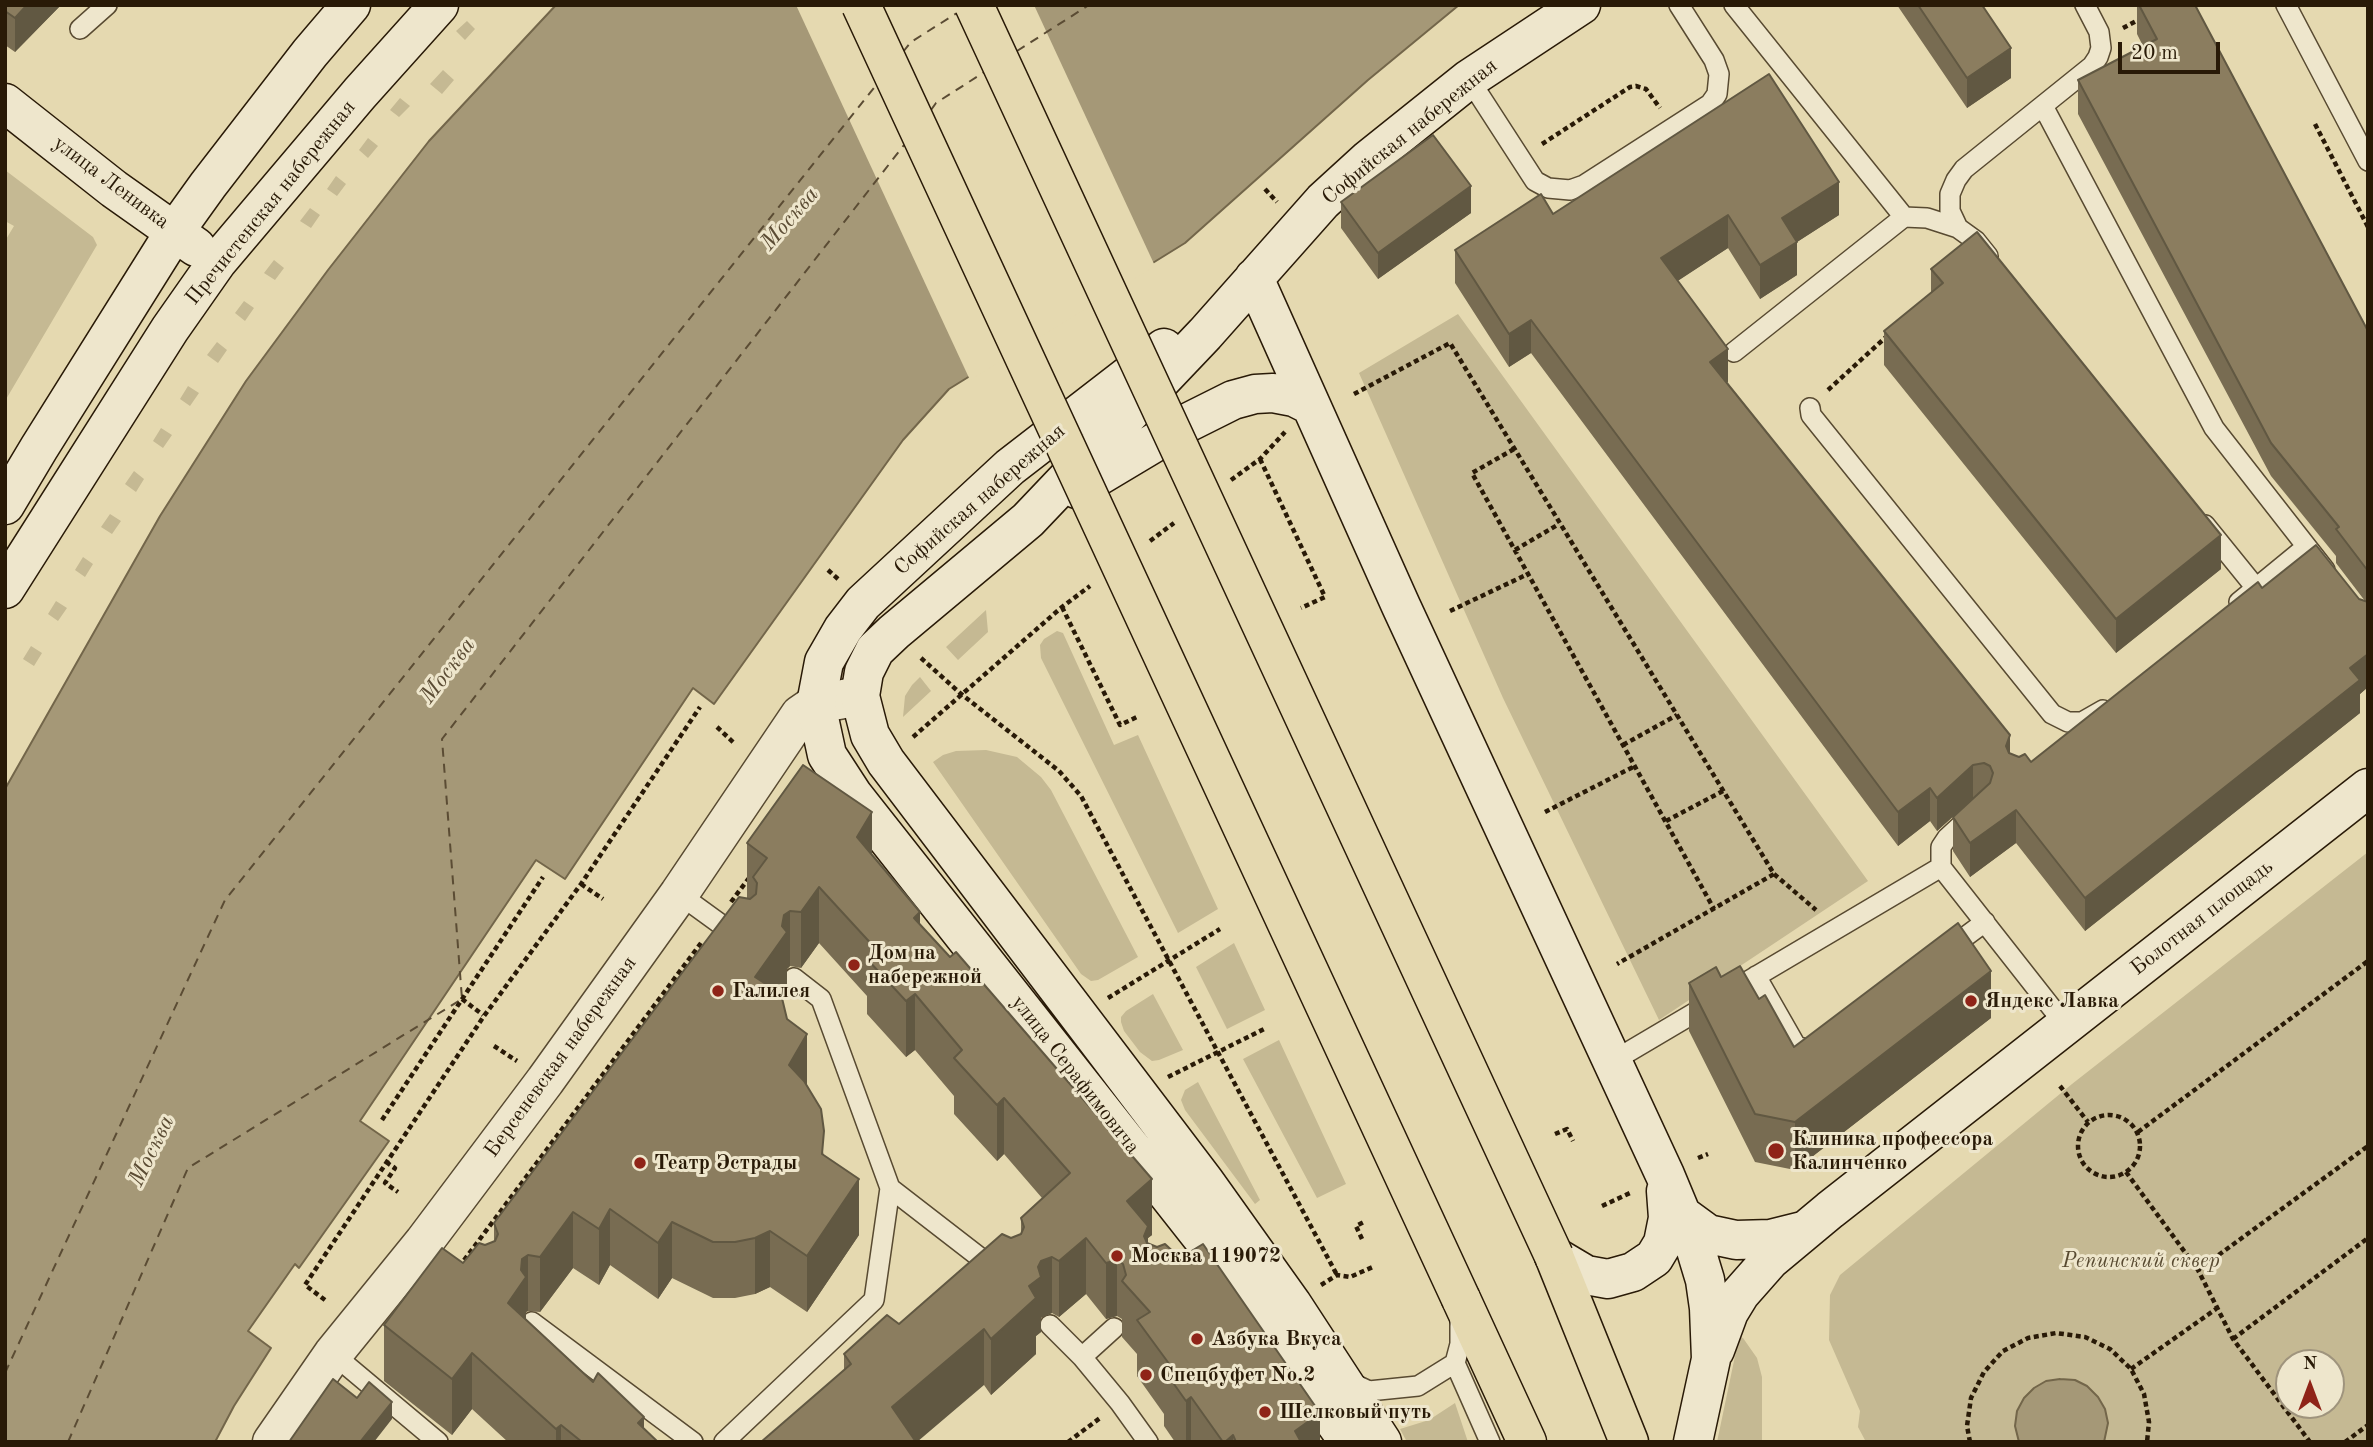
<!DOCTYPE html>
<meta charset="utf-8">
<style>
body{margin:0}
#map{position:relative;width:2373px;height:1447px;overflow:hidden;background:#e5d9b0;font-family:"Old Standard TT",serif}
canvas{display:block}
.frame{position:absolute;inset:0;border:7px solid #291a07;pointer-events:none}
.north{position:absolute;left:2275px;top:1349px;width:70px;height:70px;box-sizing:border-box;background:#eee6cc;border:2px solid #9f947d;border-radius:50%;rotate:0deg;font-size:19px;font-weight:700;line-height:28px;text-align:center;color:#291a07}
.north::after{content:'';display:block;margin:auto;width:24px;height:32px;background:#8f2418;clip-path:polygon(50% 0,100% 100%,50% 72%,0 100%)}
.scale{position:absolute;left:2118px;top:42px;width:102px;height:32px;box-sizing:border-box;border:4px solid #291a07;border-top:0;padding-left:9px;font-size:21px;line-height:24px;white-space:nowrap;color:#291a07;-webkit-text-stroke:5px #eee6cc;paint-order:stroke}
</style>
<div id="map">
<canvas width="2373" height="1447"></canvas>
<div class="frame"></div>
<div class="north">N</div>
<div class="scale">20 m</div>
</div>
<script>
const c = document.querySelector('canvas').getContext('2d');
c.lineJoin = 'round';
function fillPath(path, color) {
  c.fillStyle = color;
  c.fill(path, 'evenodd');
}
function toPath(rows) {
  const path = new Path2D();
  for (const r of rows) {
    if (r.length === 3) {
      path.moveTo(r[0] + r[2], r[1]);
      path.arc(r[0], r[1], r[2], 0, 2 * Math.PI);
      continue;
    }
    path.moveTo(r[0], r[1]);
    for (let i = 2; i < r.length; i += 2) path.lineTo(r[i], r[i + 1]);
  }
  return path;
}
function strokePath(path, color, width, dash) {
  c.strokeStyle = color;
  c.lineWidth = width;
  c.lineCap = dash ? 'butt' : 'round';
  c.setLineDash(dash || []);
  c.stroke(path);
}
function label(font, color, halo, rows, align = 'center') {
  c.font = font + ' "Old Standard TT",serif';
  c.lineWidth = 6;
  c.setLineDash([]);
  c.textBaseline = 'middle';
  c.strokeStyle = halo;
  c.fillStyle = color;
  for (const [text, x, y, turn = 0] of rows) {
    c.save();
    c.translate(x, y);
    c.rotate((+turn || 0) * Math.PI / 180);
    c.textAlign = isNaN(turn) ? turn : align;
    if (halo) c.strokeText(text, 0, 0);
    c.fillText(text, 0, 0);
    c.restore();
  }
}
fillPath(toPath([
 [467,21,475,29,465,40,456,31],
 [443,70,454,80,442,94,430,84],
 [400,98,410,106,399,117,390,110],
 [368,138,378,146,368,158,359,150],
 [5,170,93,237,97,245,5,401,5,241,14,226,5,221],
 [336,176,346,184,337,196,327,189],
 [310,208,320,215,311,228,300,221],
 [274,260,284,268,275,280,264,273],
 [244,301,254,308,245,321,235,313],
 [1458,314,1868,881,1659,1020,1503,698,1359,373],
 [217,342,227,350,218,363,207,355],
 [188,386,199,393,190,406,180,399],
 [161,428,172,435,163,448,153,441],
 [134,471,144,479,136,492,125,484],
 [110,514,121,521,112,534,101,527],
 [83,557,93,564,85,577,75,570],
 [56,601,67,608,58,621,48,614],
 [986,610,988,632,958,660,946,647],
 [1057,631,1063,633,1114,745,1138,735,1218,909,1178,933,1041,658,1040,645,1044,639],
 [31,646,42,653,34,666,23,659],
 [920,677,931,691,903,717,905,696,912,685],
 [986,750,1017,757,1041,777,1051,790,1138,957,1098,980,1091,981,1081,974,933,762,943,755,956,751],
 [2368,852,2368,1442,1866,1442,1858,1427,1860,1411,1829,1340,1830,1295,1840,1275,2072,1084],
 [2289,1363,2331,1363,2331,1405,2289,1405],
 [1234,943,1265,1010,1227,1029,1196,967],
 [1153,994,1183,1050,1159,1060,1152,1061,1140,1052,1124,1031,1121,1022,1121,1017,1126,1011],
 [1279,1040,1346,1184,1317,1198,1243,1059],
 [1198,1082,1260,1200,1255,1204,1185,1110,1181,1100,1185,1090],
 [1739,1337,1743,1338,1757,1358,1762,1377,1762,1442,1717,1442],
 [1455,1403,1468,1442,1407,1442,1400,1429,1429,1420]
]), '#c5b993');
const water = toPath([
 [556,5,1459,5,1368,80,1185,243,949,389,903,440,714,704,693,688,565,879,536,860,360,1121,389,1141,299,1268,295,1264,248,1331,271,1348,234,1406,215,1442,5,1442,5,789,160,516,246,381,328,270,429,141,556,5],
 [2060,1379,2075,1380,2087,1386,2098,1397,2105,1409,2108,1423,2104,1442,2019,1442,2015,1426,2017,1411,2024,1398,2034,1388,2046,1381,2060,1379]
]);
fillPath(water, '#a59877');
strokePath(water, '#73664a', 2);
fillPath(toPath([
 [796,5,1034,5,1155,266,970,380]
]), '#e5d9b0');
strokePath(toPath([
 [1017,51,1089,5],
 [903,52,911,42,957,13],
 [931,110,936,103,986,71],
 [5,1373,225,900,877,84],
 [68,1442,188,1168,462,999,442,739,904,145]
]), '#5b4c34', 2, [9, 7]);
const lane = toPath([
 [1734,5,1904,217],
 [2286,5,2368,161],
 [80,29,107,5],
 [1469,79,1535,181,1548,188,1570,190,1584,185,1710,104,1717,94,1719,74,1714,60,1679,5],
 [2043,106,2214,428,2325,570],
 [1958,228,1950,211,1950,194,1956,180,1964,169,2092,66,2098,57,2101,48,2099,32,2085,5],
 [1734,352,1904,217,1927,218,1958,228,1976,241,1988,256],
 [1810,408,1811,415,2052,714,2068,722,2082,722,2103,710],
 [2205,525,2256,588,2239,602],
 [2256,588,2306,547],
 [1973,814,1947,838,1941,847,1941,867,2066,1026],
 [679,894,741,939],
 [1946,951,1985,922],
 [1756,976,1796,1046,1813,1051,1818,1047],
 [794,978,821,999,890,1188,996,1270],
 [1613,1061,1941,867],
 [1460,1318,1460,1344,1455,1363,1490,1442],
 [532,1322,693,1442],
 [1050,1325,1082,1357,1120,1403,1148,1442],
 [333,1354,438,1442],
 [1082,1357,1114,1328],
 [1350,1382,1369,1391,1418,1386,1455,1363],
 [724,1442,874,1300,890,1188]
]);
const street = toPath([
 [272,1442,333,1354,424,1242,545,1081,679,894,800,715,816,704,860,696]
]);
const secondary = toPath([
 [5,103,114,189,196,247],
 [1254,278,1401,606,1665,1175,1695,1247,1705,1280,1709,1308,1711,1359,1693,1442],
 [1164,348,1010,467,863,603,843,629,824,662,816,704,827,755,853,795,1211,1249,1349,1442],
 [1077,489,1189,422,1233,400,1255,394,1273,393,1294,397,1310,405],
 [5,505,39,448,175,231,208,185,310,53,351,5],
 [5,589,170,329,217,262,360,93,439,5],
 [1682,1215,1708,1234,1736,1240,1771,1239,1803,1231],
 [1554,1256,1586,1275,1608,1279,1633,1272,1654,1258,1663,1243,1668,1218,1666,1191],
 [1715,1350,1729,1312,1740,1294,1770,1260,1830,1210,2368,788],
 [1382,1442,1292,1304,1205,1182,886,762,870,735,860,696,864,672,875,650,894,632,1028,520,1205,334,1323,201,1369,159,1469,79,1581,5]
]);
const primary = toPath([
 [1554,1256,1629,1442],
 [1461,1299,1527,1442]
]);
strokePath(lane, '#584a31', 22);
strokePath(street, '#584a31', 41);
strokePath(secondary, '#291a07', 41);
strokePath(primary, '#291a07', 41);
strokePath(toPath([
 [2123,28,2140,19],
 [2315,124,2368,227],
 [1542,144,1630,87,1636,86,1646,89,1660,108],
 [1265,189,1277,202],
 [1828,390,1886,337],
 [1354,394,1450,343,1774,874,1617,964],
 [1514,449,1472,473,1714,909],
 [1260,459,1325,597,1301,608],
 [1231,480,1260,459,1285,432],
 [1150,541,1174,523],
 [1515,550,1559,524],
 [828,570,838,579],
 [1062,607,1120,725,1139,716],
 [1450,611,1528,574],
 [921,658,960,693,1059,771,1081,796,1337,1275],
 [717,727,734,743],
 [913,737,1062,607,1090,586],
 [1623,745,1677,715],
 [1545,812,1635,766],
 [1666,821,1723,791],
 [1774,874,1816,910],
 [581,884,603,899],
 [731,902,749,878],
 [1108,998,1220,929],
 [462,999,483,1015],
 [494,1046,517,1061],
 [1168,1077,1264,1029],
 [2060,1086,2088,1122],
 [2109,1146,31],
 [382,1120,543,877],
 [2138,1132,2368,961],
 [1555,1134,1567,1129,1573,1141],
 [1698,1158,1708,1154],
 [386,1162,395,1168,385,1183,398,1192],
 [2126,1172,2198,1270,2233,1339,2310,1442],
 [1602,1206,1630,1193],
 [1362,1239,1356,1226,1364,1222],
 [459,1267,701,943],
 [2198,1270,2368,1146],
 [1321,1285,1337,1275,1350,1277,1375,1266],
 [325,1300,305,1285,484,1016,581,884,700,707],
 [2233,1339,2368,1238],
 [2131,1369,2216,1309],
 [1068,1442,1100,1418],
 [1970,1442,1967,1426,1971,1398,1984,1372,2003,1351,2028,1338,2056,1333,2085,1337,2110,1349,2131,1369,2144,1394,2149,1422,2147,1442],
 [2345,1442,2368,1425]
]), '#291a07', 4.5, [5, 3.5]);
strokePath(lane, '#eee6cc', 19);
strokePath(street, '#eee6cc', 38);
strokePath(secondary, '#eee6cc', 38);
strokePath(primary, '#e5d9b0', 38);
const primaryBridge = toPath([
 [861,5,1461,1299],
 [974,5,1554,1256]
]);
strokePath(primaryBridge, '#291a07', 41, []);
strokePath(primaryBridge, '#e5d9b0', 38);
fillPath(toPath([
 [5,5,61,5,15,52,5,45],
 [1897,5,1982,5,2011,78,1967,108],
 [2137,5,2195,5,2368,331,2368,687,2360,694,2360,713,2085,931,2016,843,1970,877,1953,851,1953,817,1972,800,1937,831,1930,821,1898,846,1531,353,1509,367,1455,283,1455,250,1553,214,1839,215,1797,242,1797,275,1760,299,1728,248,1677,281,1727,383,2010,753,2031,762,2262,588,2359,599,2365,601,2336,563,2336,556,2271,476,2078,114,2078,80,2143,46,2137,34],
 [1341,202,1471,213,1378,279,1341,228],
 [1931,269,2221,569,2116,653,1884,365,1884,331,1931,293],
 [747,843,872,856,920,925,1152,1235,1148,1238,1148,1244,1320,1442,1175,1442,1164,1426,1164,1414,1137,1376,1137,1354,1122,1337,1122,1319,1117,1316,1106,1319,1086,1294,1059,1317,1052,1313,1041,1317,1041,1332,1036,1336,1036,1354,991,1395,984,1385,844,1370,844,1354,899,1324,1011,1238,1021,1234,1021,1218,1042,1198,1004,1154,997,1161,954,1114,954,1096,915,1050,906,1057,867,1014,867,996,819,943,801,968,790,966,787,969,787,988,781,996,787,1019,807,1086,824,1156,859,1235,807,1312,770,1287,755,1294,735,1298,713,1298,672,1278,658,1299,610,1265,599,1285,573,1268,540,1312,528,1311,526,1312,526,1319,658,1442,508,1442,472,1409,452,1435,384,1381,384,1325,463,1263,494,1242,494,1223,747,898],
 [1721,977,1759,999,1794,1047,1991,1018,1795,1170,1755,1162,1689,1031,1689,983]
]), '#786c52');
fillPath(toPath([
 [27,5,61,5,15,52,15,18],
 [2011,48,2011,78,1967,108,1967,78],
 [1839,182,1839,215,1797,242,1797,275,1760,299,1760,265,1782,218],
 [1471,186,1471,213,1378,279,1378,253],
 [1728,215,1728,248,1661,292,1661,258],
 [1531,320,1531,353,1509,367,1509,334],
 [1728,349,1728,382,1710,395,1710,362],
 [2221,535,2221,569,2116,653,2116,619],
 [2368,654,2368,687,2360,694,2360,713,2085,931,2085,898,2350,668],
 [2010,735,2010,769,2006,746],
 [1973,765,1973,798,1937,831,1937,798],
 [1930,788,1930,821,1898,846,1898,812],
 [2016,810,2016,843,1970,877,1970,843],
 [872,812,872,868,857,837],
 [819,887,819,943,801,968,801,912],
 [790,911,790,966,787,969,787,988,755,1033,755,977,782,926,784,915],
 [920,912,920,967,914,918],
 [1991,971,1991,1018,1795,1170,1795,1122],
 [915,994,915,1050,906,1057,906,1001],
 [807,1034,807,1090,789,1065],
 [1004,1098,1004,1154,997,1161,997,1105],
 [859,1179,859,1235,807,1312,807,1256],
 [1152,1179,1152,1235,1148,1238,1148,1282,1127,1201],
 [610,1209,610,1265,599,1285,599,1229],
 [573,1212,573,1268,540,1312,540,1257],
 [672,1222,672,1278,658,1299,658,1243],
 [770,1231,770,1287,755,1294,755,1238],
 [1086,1238,1086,1294,1059,1317,1059,1261],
 [528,1255,528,1311,526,1312,526,1332,508,1303,521,1270,522,1259],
 [1052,1257,1052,1313,1041,1318,1041,1332,1036,1336,1036,1354,991,1395,991,1339,1029,1286,1041,1261],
 [1117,1260,1117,1316,1106,1319,1106,1263],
 [984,1329,984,1385,917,1442,892,1442,892,1407],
 [472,1353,472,1409,452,1435,452,1379],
 [1191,1397,1191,1442,1186,1442,1186,1401],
 [392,1402,392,1419,374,1442,360,1442],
 [1320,1413,1320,1442,1295,1442,1295,1431],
 [644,1417,644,1442,638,1423],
 [561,1425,561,1442,556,1442,556,1429],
 [1233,1435,1233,1442,1225,1442]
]), '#615842');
const building = toPath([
 [5,5,27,5,15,18,5,11,5,5],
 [1918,5,1982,5,2011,48,1967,78,1918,5],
 [2139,5,2195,5,2368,331,2368,571,2336,529,2339,527,2271,443,2078,80,2157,39,2139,5],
 [1769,74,1839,182,1782,218,1797,242,1760,265,1728,215,1661,258,1728,349,1710,362,2010,735,2006,746,2009,753,2019,757,2025,754,2031,762,2258,582,2262,588,2316,545,2359,599,2368,602,2368,654,2350,668,2360,680,2085,898,2016,810,1970,843,1953,817,1990,783,1993,773,1990,766,1984,763,1973,765,1937,798,1930,788,1898,812,1531,320,1509,334,1455,250,1541,194,1553,214,1769,74],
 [1433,135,1471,186,1378,253,1341,202,1433,135],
 [1977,232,2221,535,2116,619,1884,331,1943,283,1931,269,1977,232],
 [803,765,872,812,857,837,920,912,914,918,950,957,956,952,1152,1179,1127,1201,1148,1226,1144,1236,1147,1243,1157,1247,1165,1244,1180,1258,1203,1244,1320,1413,1295,1431,1301,1442,1236,1442,1233,1435,1225,1442,1223,1442,1191,1397,1186,1401,1164,1370,1170,1365,1137,1320,1150,1312,1122,1281,1126,1275,1123,1264,1117,1260,1106,1263,1086,1238,1059,1261,1052,1257,1041,1261,1038,1267,1041,1277,1029,1286,1036,1298,991,1339,984,1329,892,1407,916,1442,761,1442,851,1364,844,1354,887,1315,899,1324,1002,1234,1011,1238,1021,1234,1024,1227,1021,1218,1070,1173,1004,1098,997,1105,954,1058,962,1050,915,994,906,1001,867,959,876,949,819,887,801,912,790,911,784,915,782,926,787,932,755,977,781,994,787,1019,807,1034,789,1065,804,1081,821,1109,824,1131,822,1154,859,1179,807,1256,770,1231,755,1238,735,1242,713,1242,672,1222,658,1243,610,1209,599,1229,573,1212,540,1257,528,1255,522,1259,521,1270,526,1277,508,1303,593,1382,598,1373,644,1417,638,1423,658,1442,582,1442,561,1425,556,1429,472,1353,452,1379,384,1325,442,1248,463,1263,479,1243,485,1245,495,1241,498,1234,494,1223,721,921,739,897,750,899,756,894,757,883,753,877,767,858,747,843,803,765],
 [1958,923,1991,971,1795,1122,1755,1114,1689,983,1716,967,1721,977,1740,966,1759,999,1765,995,1794,1047,1958,923],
 [333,1379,357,1398,369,1382,392,1402,360,1442,289,1442,333,1379]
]);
fillPath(building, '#8b7d5f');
strokePath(building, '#615842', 2);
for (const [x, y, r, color] of [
 [854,965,7,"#8f2418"],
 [718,991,7,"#8f2418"],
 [1971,1001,7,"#8f2418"],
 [1776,1151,9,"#8f2418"],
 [640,1163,7,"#8f2418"],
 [1117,1256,7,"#8f2418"],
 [1197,1339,7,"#8f2418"],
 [1146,1375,7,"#8f2418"],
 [1265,1412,7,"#8f2418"]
]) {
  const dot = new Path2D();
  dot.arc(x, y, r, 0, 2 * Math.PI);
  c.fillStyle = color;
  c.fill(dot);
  strokePath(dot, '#eee6cc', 2.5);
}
label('21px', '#291a07', '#eee6cc', [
 ["Софийская набережная",1410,132,-39],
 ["улица Ленивка",111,183,37],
 ["Пречистенская набережная",271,203,-51],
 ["Софийская набережная",980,500,-41],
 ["Болотная площадь",2202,918,-38],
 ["Берсеневская набережная",561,1057,-54],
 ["улица Серафимовича",1075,1075,52]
]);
label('bold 21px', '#291a07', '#eee6cc', [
 ["Дом на",868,953],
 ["набережной",868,977],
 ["Галилея",732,991],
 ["Яндекс Лавка",1985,1001],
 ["Клиника профессора",1792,1139],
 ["Калинченко",1792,1163],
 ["Театр Эстрады",654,1163],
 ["Москва 119072",1131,1256],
 ["Азбука Вкуса",1211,1339],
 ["Спецбуфет No.2",1160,1375],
 ["Шелковый путь",1279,1412]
], 'left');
label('italic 21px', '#584a31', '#eee6cc', [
 ["Репинский сквер",2141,1261]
]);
label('italic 23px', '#5b4c34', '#eee6cc', [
 ["Москва",790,219,-49],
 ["Москва",448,671,-53],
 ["Москва",152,1151,-64]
]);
</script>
